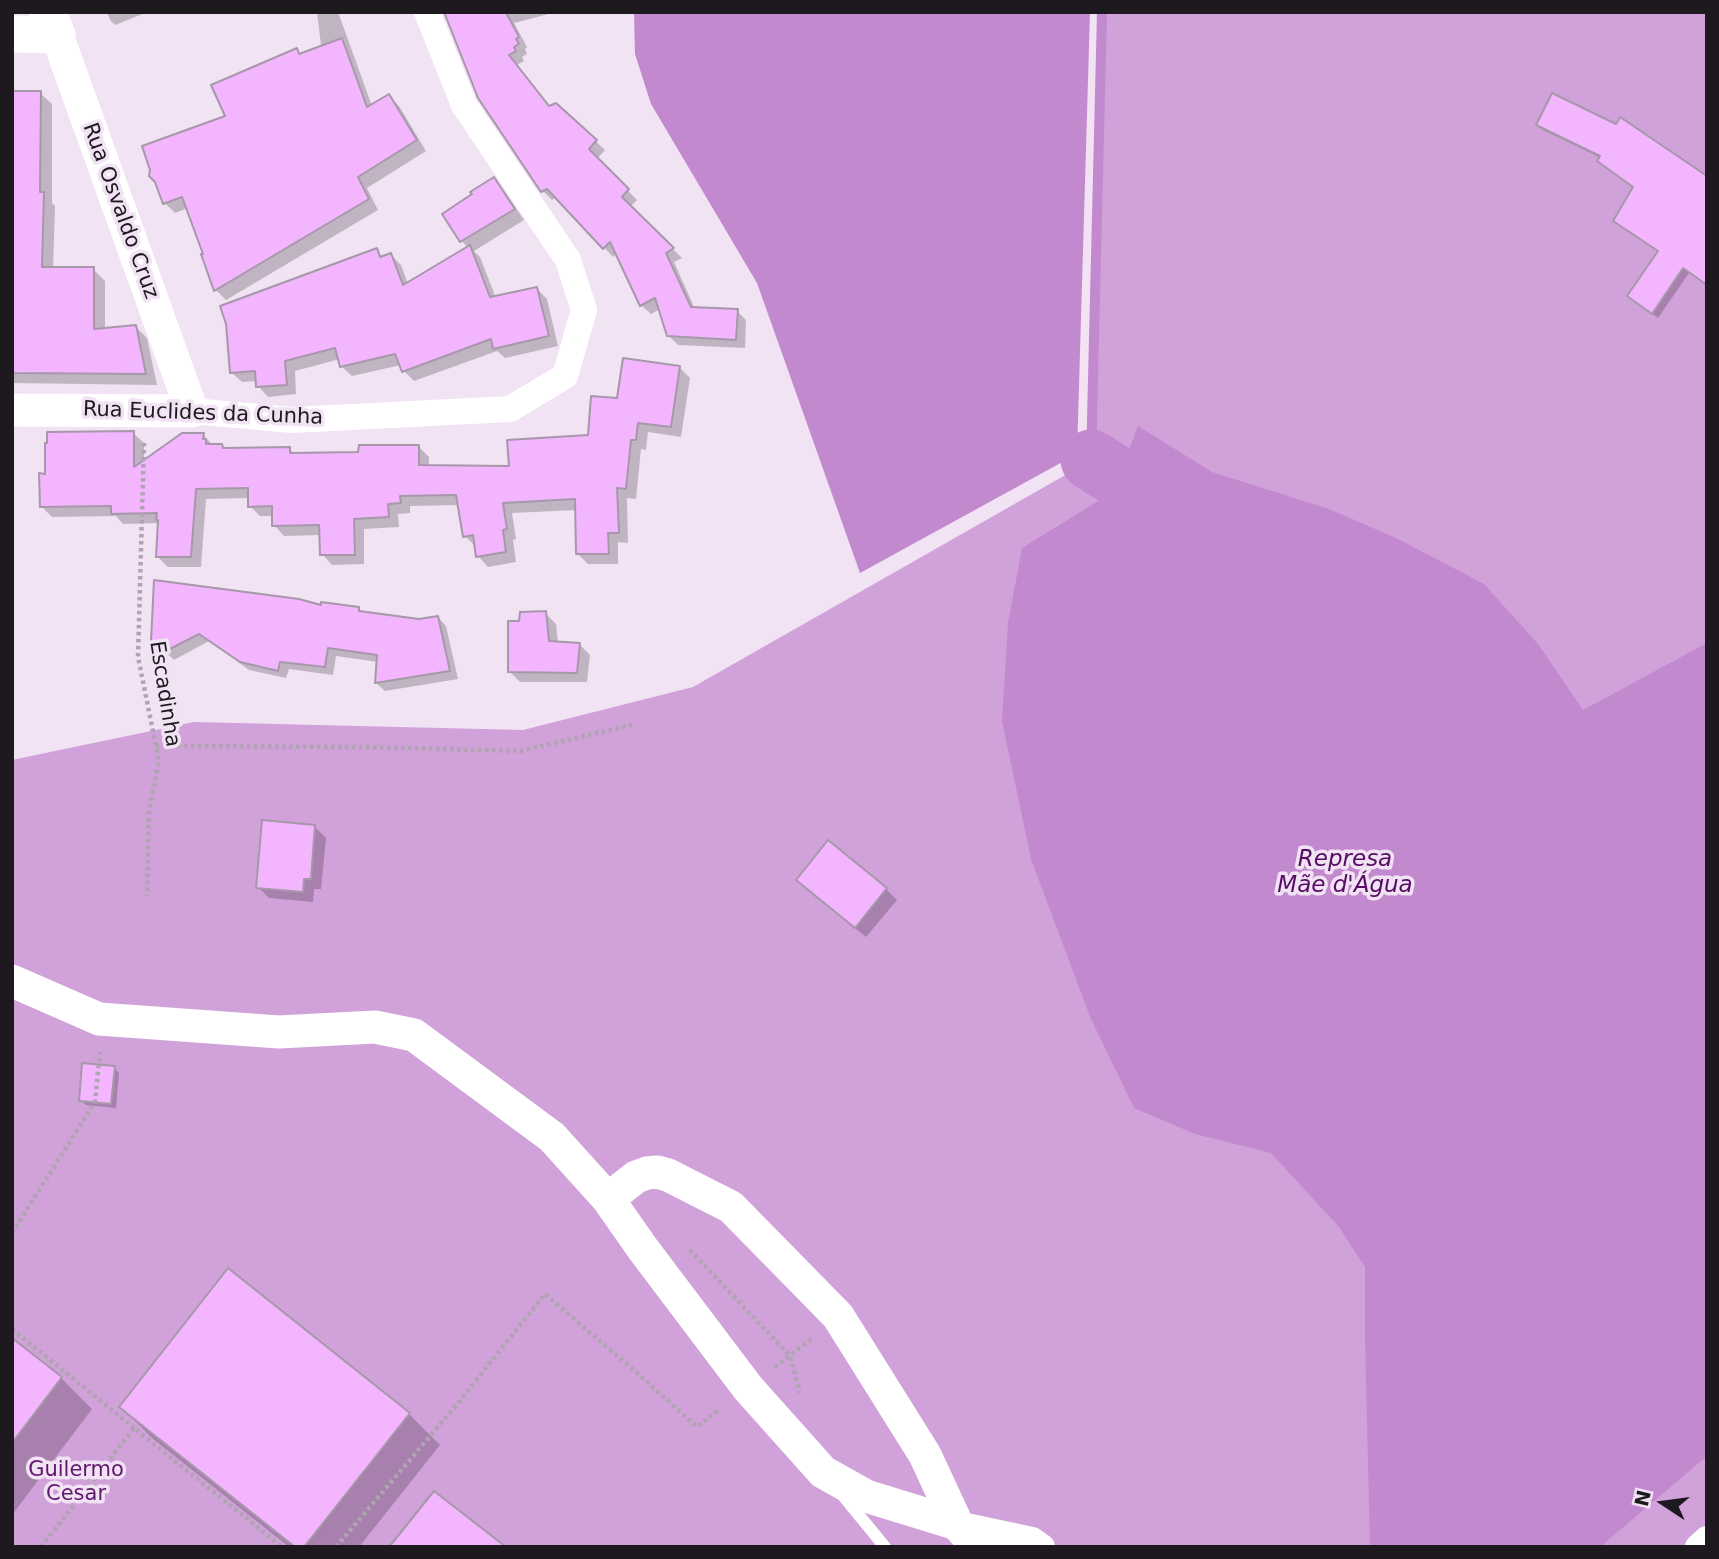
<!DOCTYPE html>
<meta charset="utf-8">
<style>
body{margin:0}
#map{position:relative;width:1719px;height:1559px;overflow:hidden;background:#f1e2f4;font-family:"DejaVu Sans",sans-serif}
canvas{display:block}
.frame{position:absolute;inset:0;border:14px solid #1e191f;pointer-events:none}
.north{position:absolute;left:1628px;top:1468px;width:70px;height:70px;-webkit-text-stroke:5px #f1e2f4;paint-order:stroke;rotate:283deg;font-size:19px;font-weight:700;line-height:28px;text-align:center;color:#1e191f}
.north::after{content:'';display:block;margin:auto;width:24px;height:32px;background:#1e191f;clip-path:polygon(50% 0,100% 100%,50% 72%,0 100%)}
</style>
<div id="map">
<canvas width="1719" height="1559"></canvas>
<div class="frame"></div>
<div class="north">N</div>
</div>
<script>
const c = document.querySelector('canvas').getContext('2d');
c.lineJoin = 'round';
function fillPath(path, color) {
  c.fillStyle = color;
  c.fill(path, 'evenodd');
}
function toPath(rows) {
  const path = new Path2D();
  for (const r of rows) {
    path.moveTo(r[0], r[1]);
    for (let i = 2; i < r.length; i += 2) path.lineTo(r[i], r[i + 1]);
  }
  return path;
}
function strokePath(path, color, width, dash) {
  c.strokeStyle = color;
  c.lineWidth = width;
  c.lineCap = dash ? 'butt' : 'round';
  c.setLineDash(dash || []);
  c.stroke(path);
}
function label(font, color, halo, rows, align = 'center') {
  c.font = font + ' "DejaVu Sans",sans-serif';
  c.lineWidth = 7;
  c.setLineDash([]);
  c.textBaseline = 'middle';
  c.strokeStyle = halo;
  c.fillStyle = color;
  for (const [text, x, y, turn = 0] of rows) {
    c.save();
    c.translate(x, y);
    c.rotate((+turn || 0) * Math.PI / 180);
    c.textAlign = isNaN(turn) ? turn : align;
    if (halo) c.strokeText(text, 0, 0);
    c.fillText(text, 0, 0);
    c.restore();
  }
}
fillPath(toPath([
 [1102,12,1707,12,1707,1547,12,1547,12,760,194,722,523,730,693,687,1090,461]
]), '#d1a1da');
fillPath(toPath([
 [634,12,1090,12,1077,454,860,573,757,283,651,104,635,54],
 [1138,426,1212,472,1329,509,1396,538,1484,584,1538,644,1583,710,1707,643,1707,1456,1600,1547,1370,1547,1365,1338,1365,1267,1339,1227,1271,1153,1195,1134,1134,1108,1091,1019,1031,859,1002,721,1008,623,1022,548,1113,492]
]), '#c389cf');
fillPath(toPath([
 [107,12,144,12,145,13,115,25,110,20],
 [317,12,338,12,372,106,389,96,399,106,426,151,367,188,378,210,226,300,216,290,188,208,175,213,165,203,326,87],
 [446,12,556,12,514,23,527,47,525,49,527,54,522,57,524,61,517,65,550,107,556,105,605,150,597,159,637,200,630,207,682,258,674,262,695,309,737,311,746,320,745,348,678,345,668,335,660,309,651,314,641,305,617,253,613,257,557,197,552,200,543,191],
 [12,93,40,93,52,104,52,203,55,206,53,268,93,269,105,281,105,330,135,326,147,338,157,385,12,383],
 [1538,124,1707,178,1707,285,1689,273,1658,318,1635,301,1659,252,1621,226,1615,221,1634,188,1601,158,1543,130],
 [493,180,504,191,524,220,474,251,480,257,496,298,537,289,547,299,558,346,505,358,497,351,414,381,404,371,401,365,352,376,341,366,340,359,295,371,296,394,268,397,258,386,258,381,242,382,231,372,376,250,384,258,391,255,401,265,408,284,468,248,462,241,444,214],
 [679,367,690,378,681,437,648,432,646,450,641,449,636,499,627,498,628,543,618,542,618,564,588,564,578,554,577,510,512,513,516,539,513,540,516,562,488,567,478,556,476,547,465,536,460,505,410,506,410,513,398,514,399,527,364,529,364,564,332,565,322,554,321,535,284,536,274,525,274,516,260,516,250,506,250,498,206,499,201,567,168,567,158,557,160,523,123,524,116,516,52,517,41,506,47,476,49,446,133,433,144,443,144,462,203,435,214,446,222,446,225,449,289,449,295,454,360,453,418,446,429,457,429,466,511,467,590,436,619,400],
 [323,607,358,609,363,613,419,621,438,617,446,626,458,679,385,691,376,683,378,662,336,656,333,675,289,669,286,678,249,670,209,641,174,660,153,640],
 [545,613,556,624,558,643,579,644,590,655,587,682,520,682,510,672,521,622],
 [315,827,326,838,321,889,314,889,313,902,269,898,258,887],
 [828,843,886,889,897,900,866,937,809,891,798,880],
 [114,1068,119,1073,116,1108,86,1105,81,1100],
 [12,1340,61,1378,92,1409,12,1515],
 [121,1407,409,1414,440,1445,359,1547,289,1547,152,1438]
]), '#0003');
strokePath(toPath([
 [1091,460,1102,12]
]), '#c389cf', 10);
strokePath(toPath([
 [1091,460,1190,522]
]), '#c389cf', 61);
const building = toPath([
 [444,12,506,12,519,37,516,39,519,44,514,47,516,51,509,55,549,106,556,103,597,140,589,149,629,189,622,197,674,248,666,253,691,307,738,309,736,340,667,336,655,298,640,306,610,242,603,249,547,189,541,192,478,98,444,12],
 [342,38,367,107,389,94,417,140,358,177,369,199,214,291,201,254,203,254,182,197,163,204,155,182,149,176,150,170,142,146,225,116,211,85,297,48,299,54,342,38],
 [12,91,41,91,40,192,44,192,42,267,94,267,94,329,136,325,146,374,12,373,12,91],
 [1552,93,1616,124,1620,117,1707,176,1707,285,1683,268,1652,314,1627,296,1658,251,1613,221,1633,187,1597,161,1600,156,1536,125,1552,93],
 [494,177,515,209,460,242,442,214,472,194,470,192,494,177],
 [470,245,490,297,537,287,549,336,493,349,491,339,402,372,395,354,340,367,335,348,285,361,287,385,256,387,255,371,230,373,226,324,220,306,377,248,380,257,391,253,403,285,470,245],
 [623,358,680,366,671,427,638,423,636,440,631,440,626,489,617,488,619,533,608,533,609,554,576,554,575,499,503,503,507,529,503,530,506,552,476,557,473,535,463,537,456,495,400,496,401,503,388,504,389,517,354,519,355,555,320,555,319,525,272,526,272,506,248,507,248,488,196,489,191,557,156,557,158,520,156,520,157,513,111,514,111,506,40,507,39,473,45,474,45,443,47,443,47,432,134,431,134,467,182,433,204,433,203,439,206,439,206,444,222,444,223,448,290,447,290,453,358,452,359,445,419,445,419,465,509,466,507,440,588,435,591,396,617,398,623,358],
 [154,580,299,599,321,605,321,602,359,607,359,611,419,619,438,616,450,671,375,683,377,655,328,648,325,667,280,662,278,671,240,662,199,634,164,652,151,641,154,580],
 [546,611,549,641,580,643,577,673,508,672,508,621,519,621,520,612,546,611],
 [262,820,315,825,311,879,304,879,303,892,256,888,262,820],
 [828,840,887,888,855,928,796,880,828,840],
 [82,1063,115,1066,111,1104,79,1101,82,1063],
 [228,1268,410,1413,304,1547,295,1547,119,1407,228,1268],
 [12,1338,62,1377,12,1443,12,1338],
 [434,1491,506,1547,389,1547,434,1491]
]);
fillPath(building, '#f2b5fe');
strokePath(building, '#a698a9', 2);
strokePath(toPath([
 [144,443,138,657,159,761,149,811,147,896],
 [156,746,364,747,520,751,636,724],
 [12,1233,95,1102,100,1052],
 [690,1250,790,1356,800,1393],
 [12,1329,134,1428],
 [775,1367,813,1338],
 [41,1547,134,1428,282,1547],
 [336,1547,459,1402,545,1294,636,1372,697,1427,721,1408]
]), '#b0a4b2', 4.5, [3.5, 3.5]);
strokePath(toPath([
 [844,1497,885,1547]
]), '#fff', 12);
strokePath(toPath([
 [192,411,292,420,510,409,565,376,584,310,568,260,464,105,427,12],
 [957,1524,1032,1540,1042,1547],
 [1698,1547,1707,1539]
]), '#fff', 26);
strokePath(toPath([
 [12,410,192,411,57,35],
 [12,981,99,1019,279,1032,375,1027,414,1035,552,1137,608,1199,643,1249,748,1388,823,1472,866,1496,957,1524],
 [608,1199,636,1177,647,1173,657,1172,668,1175,731,1207,838,1316,925,1455,957,1524,977,1547]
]), '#fff', 33);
strokePath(toPath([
 [12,34,57,35,47,12]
]), '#fff', 37);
label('21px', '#1e191f', '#f1e2f4', [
 ["Rua Osvaldo Cruz",120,211,70],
 ["Rua Euclides da Cunha",203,414,2],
 ["Escadinha",164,694,81]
]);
label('21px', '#5f186d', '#f1e2f4', [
 ["Guilermo",76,1471],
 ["Cesar",76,1495]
]);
label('italic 23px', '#560c64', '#f1e2f4', [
 ["Represa",1345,860],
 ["Mãe d'Água",1345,886]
]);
</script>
